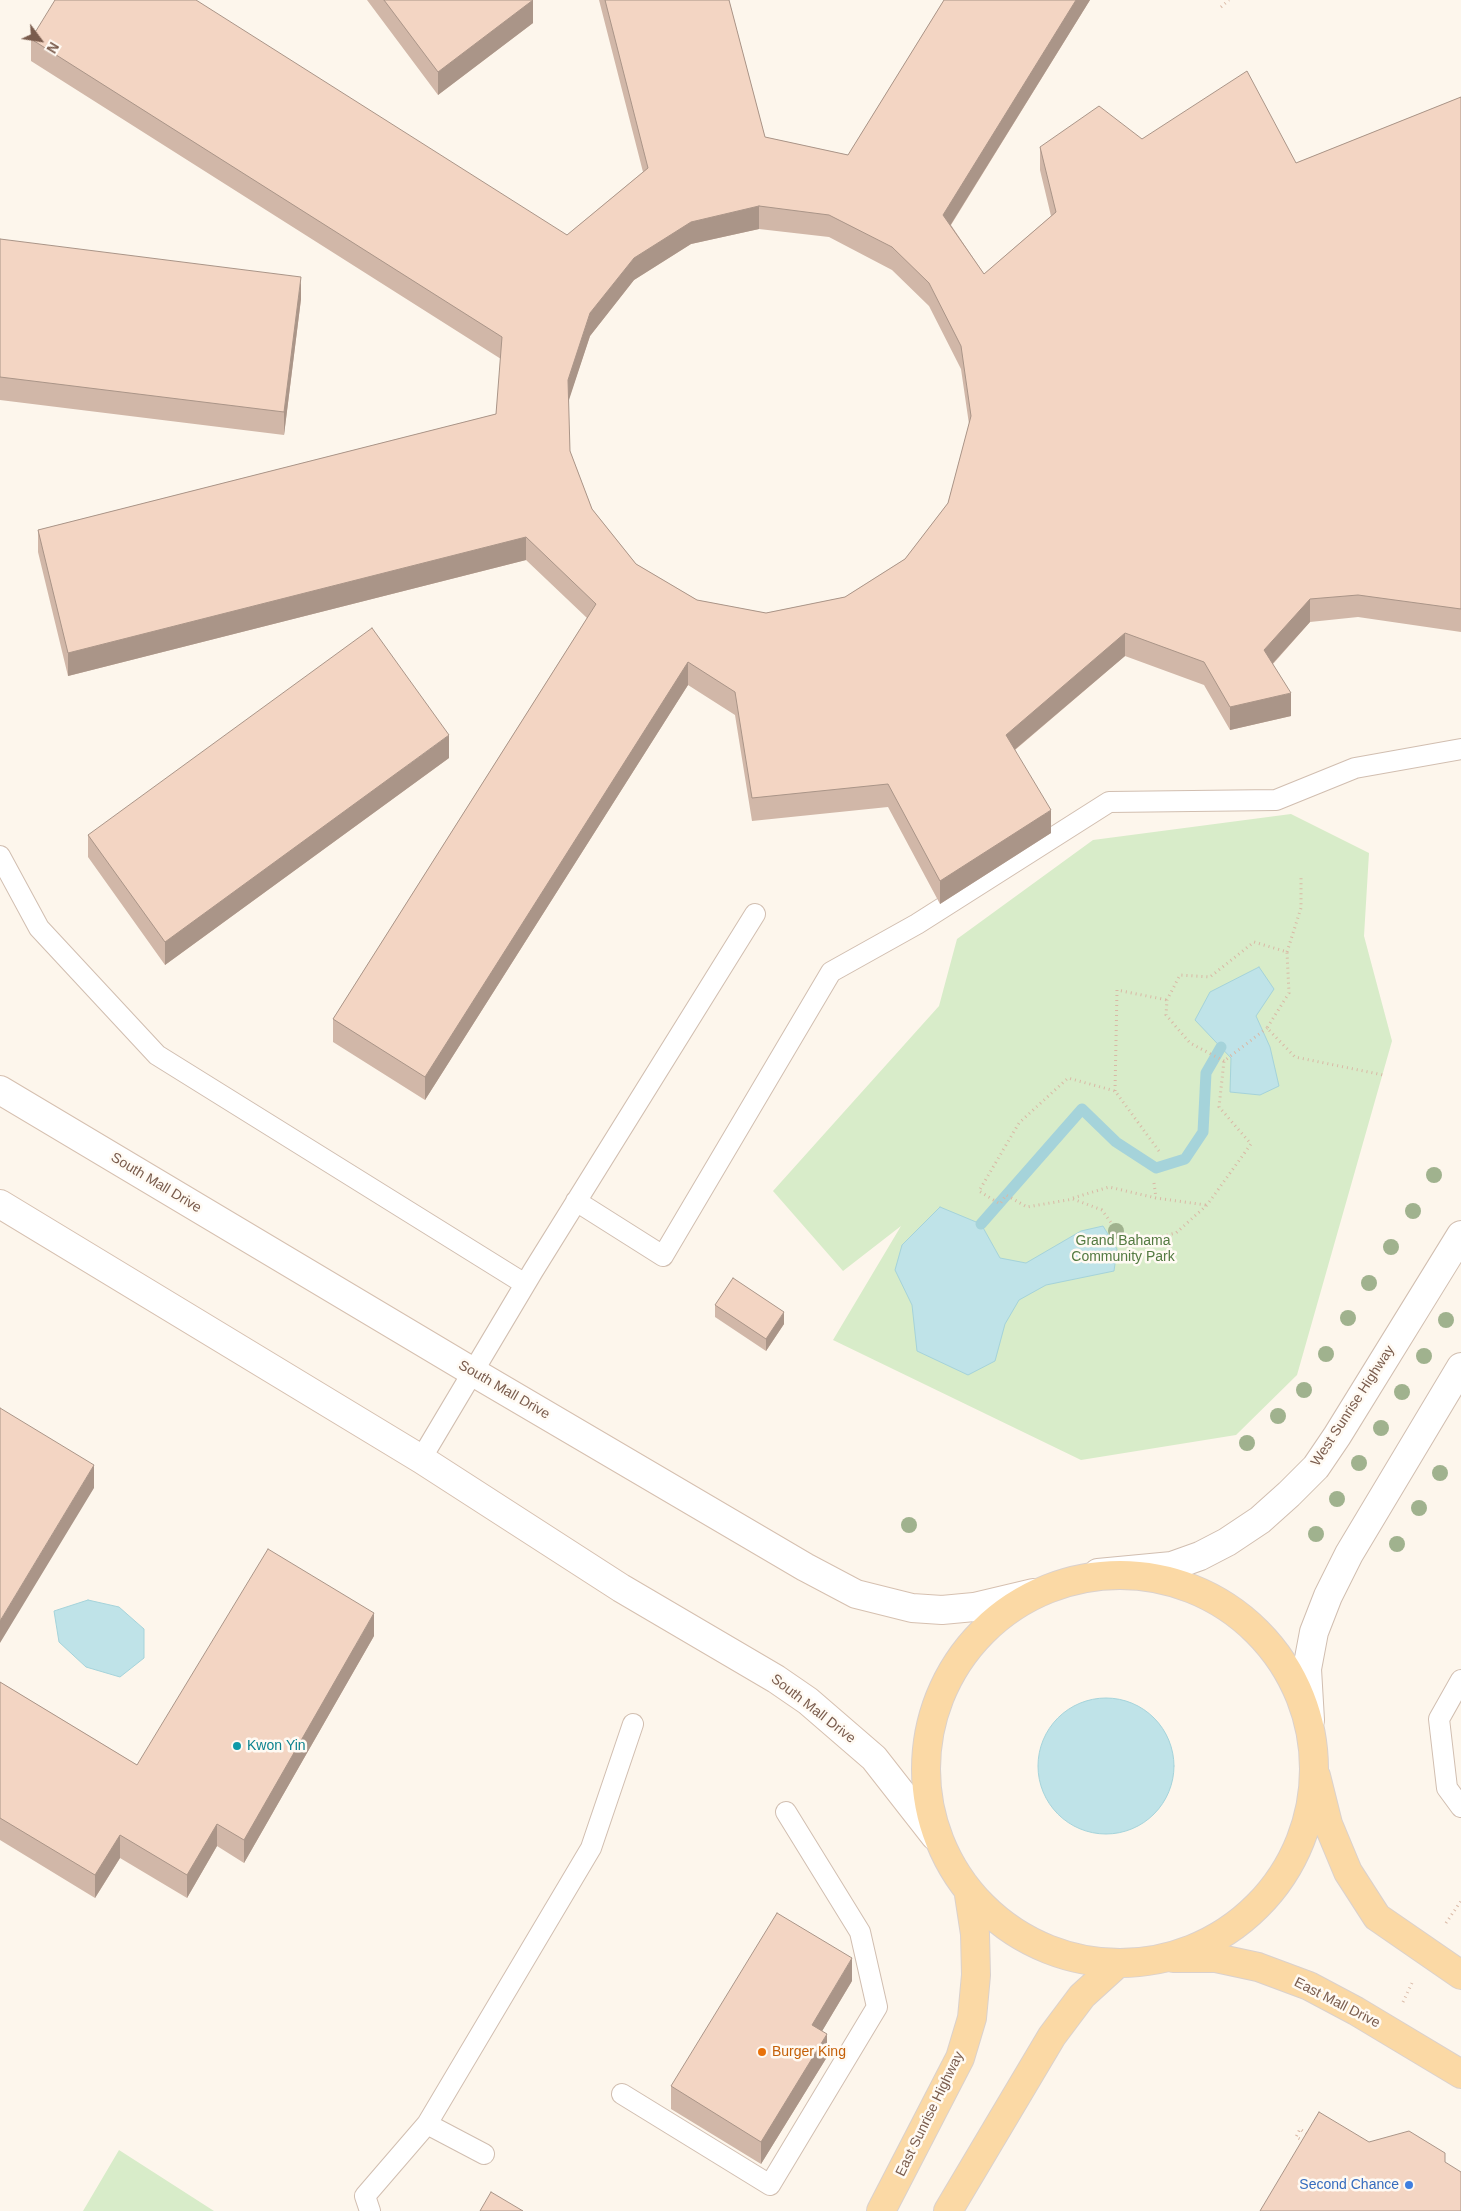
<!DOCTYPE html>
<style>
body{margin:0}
#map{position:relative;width:1461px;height:2211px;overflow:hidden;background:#fdf6ec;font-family:Helvetica,sans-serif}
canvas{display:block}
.north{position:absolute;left:15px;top:15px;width:50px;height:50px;-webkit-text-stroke:4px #fffaf3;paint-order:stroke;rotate:121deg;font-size:14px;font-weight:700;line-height:20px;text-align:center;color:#7a5c4d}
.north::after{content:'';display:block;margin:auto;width:18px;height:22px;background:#7a5c4d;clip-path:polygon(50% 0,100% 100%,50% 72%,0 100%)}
</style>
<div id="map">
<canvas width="1461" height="2211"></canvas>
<div class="north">N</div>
</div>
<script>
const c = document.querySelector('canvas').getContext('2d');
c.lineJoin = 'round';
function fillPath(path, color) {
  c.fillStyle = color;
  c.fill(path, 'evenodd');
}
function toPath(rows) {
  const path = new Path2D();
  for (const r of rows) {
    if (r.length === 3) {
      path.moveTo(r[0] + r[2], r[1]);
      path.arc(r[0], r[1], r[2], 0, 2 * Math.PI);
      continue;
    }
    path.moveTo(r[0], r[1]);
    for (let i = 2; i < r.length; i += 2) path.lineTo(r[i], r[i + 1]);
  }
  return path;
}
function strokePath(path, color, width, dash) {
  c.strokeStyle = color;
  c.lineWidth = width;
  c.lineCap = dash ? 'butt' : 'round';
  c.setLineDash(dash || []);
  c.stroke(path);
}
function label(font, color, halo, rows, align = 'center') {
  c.font = font + ' Helvetica,sans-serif';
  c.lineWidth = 5;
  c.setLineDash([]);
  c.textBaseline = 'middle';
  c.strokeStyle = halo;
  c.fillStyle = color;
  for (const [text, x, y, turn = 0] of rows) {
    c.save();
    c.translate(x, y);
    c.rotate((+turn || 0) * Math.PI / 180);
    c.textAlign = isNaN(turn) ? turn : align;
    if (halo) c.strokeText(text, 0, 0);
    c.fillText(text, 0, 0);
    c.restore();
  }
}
fillPath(toPath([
 [1291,814,1369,853,1364,936,1392,1041,1297,1375,1236,1435,1081,1460,833,1340,901,1226,843,1271,773,1191,939,1006,957,939,1093,840],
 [119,2150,214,2211,83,2211]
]), '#d8ecc9');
const water = toPath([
 [1259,967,1274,989,1256,1016,1270,1047,1279,1086,1260,1095,1230,1092,1231,1058,1195,1020,1210,992,1259,967],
 [940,1207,981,1224,1000,1258,1026,1263,1081,1231,1103,1226,1117,1249,1114,1271,1046,1285,1019,1300,1005,1324,995,1361,968,1375,917,1351,912,1305,895,1270,902,1245,940,1207],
 [88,1600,119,1607,144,1629,144,1658,120,1677,86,1667,59,1642,54,1611,88,1600],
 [1106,1766,68]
]);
fillPath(water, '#bfe3e8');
strokePath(water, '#a5d3da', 1);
strokePath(toPath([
 [981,1224,1082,1109,1116,1142,1156,1168,1185,1159,1203,1132,1206,1073,1221,1047]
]), '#a5d3da', 11);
const lane = toPath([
 [0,856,39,928,157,1055,525,1284],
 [576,1201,663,1256,831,972,917,924,1109,802,1276,800,1355,768,1461,749],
 [421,1459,533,1271,755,914],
 [1461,1680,1439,1719,1447,1788,1461,1807],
 [622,2094,770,2185,877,2007,860,1932,786,1812],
 [484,2154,427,2124,591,1848,633,1724],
 [370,2211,365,2196,427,2124]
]);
const street = toPath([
 [1098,1573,1172,1566,1200,1556,1227,1542,1260,1520,1289,1494,1316,1467,1337,1436,1461,1235],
 [1310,1720,1307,1669,1314,1632,1328,1596,1349,1554,1461,1367]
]);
const secondary = toPath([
 [0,1090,473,1372,805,1567,856,1594,912,1608,942,1610,974,1607,1033,1593],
 [0,1204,421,1459,621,1588,776,1679,808,1701,874,1758,935,1836]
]);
const primary = toPath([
 [1120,1769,194],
 [1316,1776,1328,1824,1348,1872,1377,1917,1461,1975],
 [1173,1958,1216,1958,1258,1967,1309,1986,1356,2011,1461,2074],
 [881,2211,960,2058,972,2018,976,1975,975,1934,969,1895],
 [948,2211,1052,2036,1082,1996,1115,1966]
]);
strokePath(lane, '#d1beb0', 22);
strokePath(street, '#d1beb0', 30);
strokePath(secondary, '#d6c0b0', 30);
strokePath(primary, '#dad1cd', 30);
strokePath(toPath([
 [1221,7,1229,0],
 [1287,952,1301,908,1301,876],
 [1224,1061,1190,1043,1166,1015,1167,1000,1180,975,1210,977,1254,942,1287,952,1289,993,1267,1028,1295,1057,1383,1075],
 [1115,1091,1117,990,1167,1000],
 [1159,1151,1115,1091,1068,1078,1019,1123,979,1191,1000,1204,1006,1195,1027,1207,1073,1199,1102,1210,1127,1245,1176,1233,1207,1205,1251,1144,1219,1107,1224,1061,1267,1028],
 [1154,1183,1156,1198],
 [1073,1198,1109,1187,1156,1198,1206,1205],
 [1446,1923,1461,1901],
 [1403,2002,1412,1983],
 [1304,2141,1296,2137,1300,2129,1309,2135]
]), '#d9b8a5', 3, [1, 4]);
strokePath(lane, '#fff', 20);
strokePath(street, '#fff', 28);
strokePath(secondary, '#fff', 28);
strokePath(primary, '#fbd9a5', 28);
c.fillStyle = '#a0b28e';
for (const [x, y] of [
 [1434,1175],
 [1413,1211],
 [1116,1231],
 [1391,1247],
 [1369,1283],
 [1348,1318],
 [1446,1320],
 [1326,1354],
 [1424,1356],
 [1304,1390],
 [1402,1392],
 [1278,1416],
 [1381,1428],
 [1247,1443],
 [1359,1463],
 [1440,1473],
 [1337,1499],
 [1419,1508],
 [909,1525],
 [1316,1534],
 [1397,1544]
]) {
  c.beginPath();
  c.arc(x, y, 8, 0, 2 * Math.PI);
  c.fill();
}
fillPath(toPath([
 [367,0,533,0,533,23,438,95],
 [599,0,729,0,765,137,848,155,944,0,1090,0,951,225,984,274,1051,216,1040,170,1040,147,1142,139,1296,163,1461,97,1461,632,1358,617,1310,622,1273,664,1291,716,1230,730,1204,685,1125,656,1015,750,1051,833,940,904,888,807,752,821,735,715,688,685,425,1100,333,1042,333,1019,587,618,526,560,68,676,38,552,38,530,496,414,501,359,31,61,31,39,567,235,643,172],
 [759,229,829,237,892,270,929,306,961,369,969,424,948,503,905,559,845,597,766,613,697,600,636,564,592,509,570,451,568,401,590,336,634,280,691,244],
 [0,239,301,299,284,435,0,400],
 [449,758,165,965,88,857,88,835],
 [715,1305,784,1324,766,1351,715,1317],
 [374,1636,244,1863,217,1846,187,1898,120,1858,95,1898,0,1840,0,1682,137,1765],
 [852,1981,822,2031,827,2057,761,2164,671,2109,671,2086]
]), '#d1b7a8');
fillPath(toPath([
 [533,0,533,23,438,95,438,72],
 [1076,0,1090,0,943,237,943,215],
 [759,206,759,229,691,244,634,280,590,336,568,403,568,380,590,313,634,258,691,222],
 [301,277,301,299,284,435,284,412],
 [526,537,526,560,68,676,68,653],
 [1310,599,1310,622,1264,673,1264,650],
 [1125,633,1125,656,1006,757,1006,735],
 [688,662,688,685,425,1100,425,1077],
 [1291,693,1291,716,1230,730,1230,707],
 [449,735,449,758,165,965,165,942],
 [1051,810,1051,833,940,904,940,881],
 [784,1312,784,1324,766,1351,766,1339],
 [94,1465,94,1488,0,1643,0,1621],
 [374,1613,374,1636,244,1863,244,1840],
 [217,1824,217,1846,187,1898,187,1875],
 [120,1835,120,1858,95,1898,95,1875],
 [852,1958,852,1981,812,2048,812,2025],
 [827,2034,827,2057,761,2164,761,2142]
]), '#aa9588');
const building = toPath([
 [55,0,196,0,567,235,648,168,605,0,729,0,765,137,848,155,944,0,1076,0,943,215,984,274,1056,212,1040,147,1099,106,1142,139,1247,71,1296,163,1461,97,1461,609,1358,595,1310,599,1264,650,1291,693,1230,707,1204,662,1125,633,1006,735,1051,810,940,881,888,784,752,798,735,692,688,662,425,1077,333,1019,596,604,526,537,68,653,38,530,496,414,502,337,31,39,55,0],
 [759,206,829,215,892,247,929,283,961,346,971,416,948,503,905,559,845,597,766,613,697,600,636,564,592,509,570,451,568,380,590,313,634,258,691,222,759,206],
 [384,0,533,0,438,72,384,0],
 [0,239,301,277,284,412,0,377,0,239],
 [372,628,449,735,165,942,88,835,372,628],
 [733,1278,784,1312,766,1339,715,1305,733,1278],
 [0,1408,94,1465,0,1621,0,1408],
 [268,1549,374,1613,244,1840,217,1824,187,1875,120,1835,95,1875,0,1818,0,1682,137,1765,268,1549],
 [777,1913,852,1958,812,2025,827,2034,761,2142,671,2086,777,1913],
 [1319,2112,1369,2142,1409,2131,1445,2153,1445,2162,1461,2172,1461,2211,1260,2211,1319,2112],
 [491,2192,523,2211,480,2211,491,2192]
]);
fillPath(building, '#f3d5c3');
strokePath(building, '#aa9588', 1);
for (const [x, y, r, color] of [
 [237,1746,5,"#0f9aa8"],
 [762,2052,5,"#e8710a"],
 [1409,2185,5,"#3f7fe0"]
]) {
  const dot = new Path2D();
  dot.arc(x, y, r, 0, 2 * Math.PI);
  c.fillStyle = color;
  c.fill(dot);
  strokePath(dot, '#fffaf3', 2);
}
label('14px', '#7a5c4d', '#fffaf3', [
 ["South Mall Drive",156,1183,31],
 ["South Mall Drive",504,1390,30],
 ["West Sunrise Highway",1353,1406,-57],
 ["South Mall Drive",813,1709,38],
 ["East Mall Drive",1337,2003,27],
 ["East Sunrise Highway",930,2114,-64]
]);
label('14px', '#537a41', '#fffaf3', [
 ["Grand Bahama",1123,1241],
 ["Community Park",1123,1257]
]);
label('14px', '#0d838f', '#fffaf3', [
 ["Kwon Yin",247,1746]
], 'left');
label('14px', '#c56008', '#fffaf3', [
 ["Burger King",772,2052]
], 'left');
label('14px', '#366cbe', '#fffaf3', [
 ["Second Chance",1399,2185]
], 'right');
</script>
